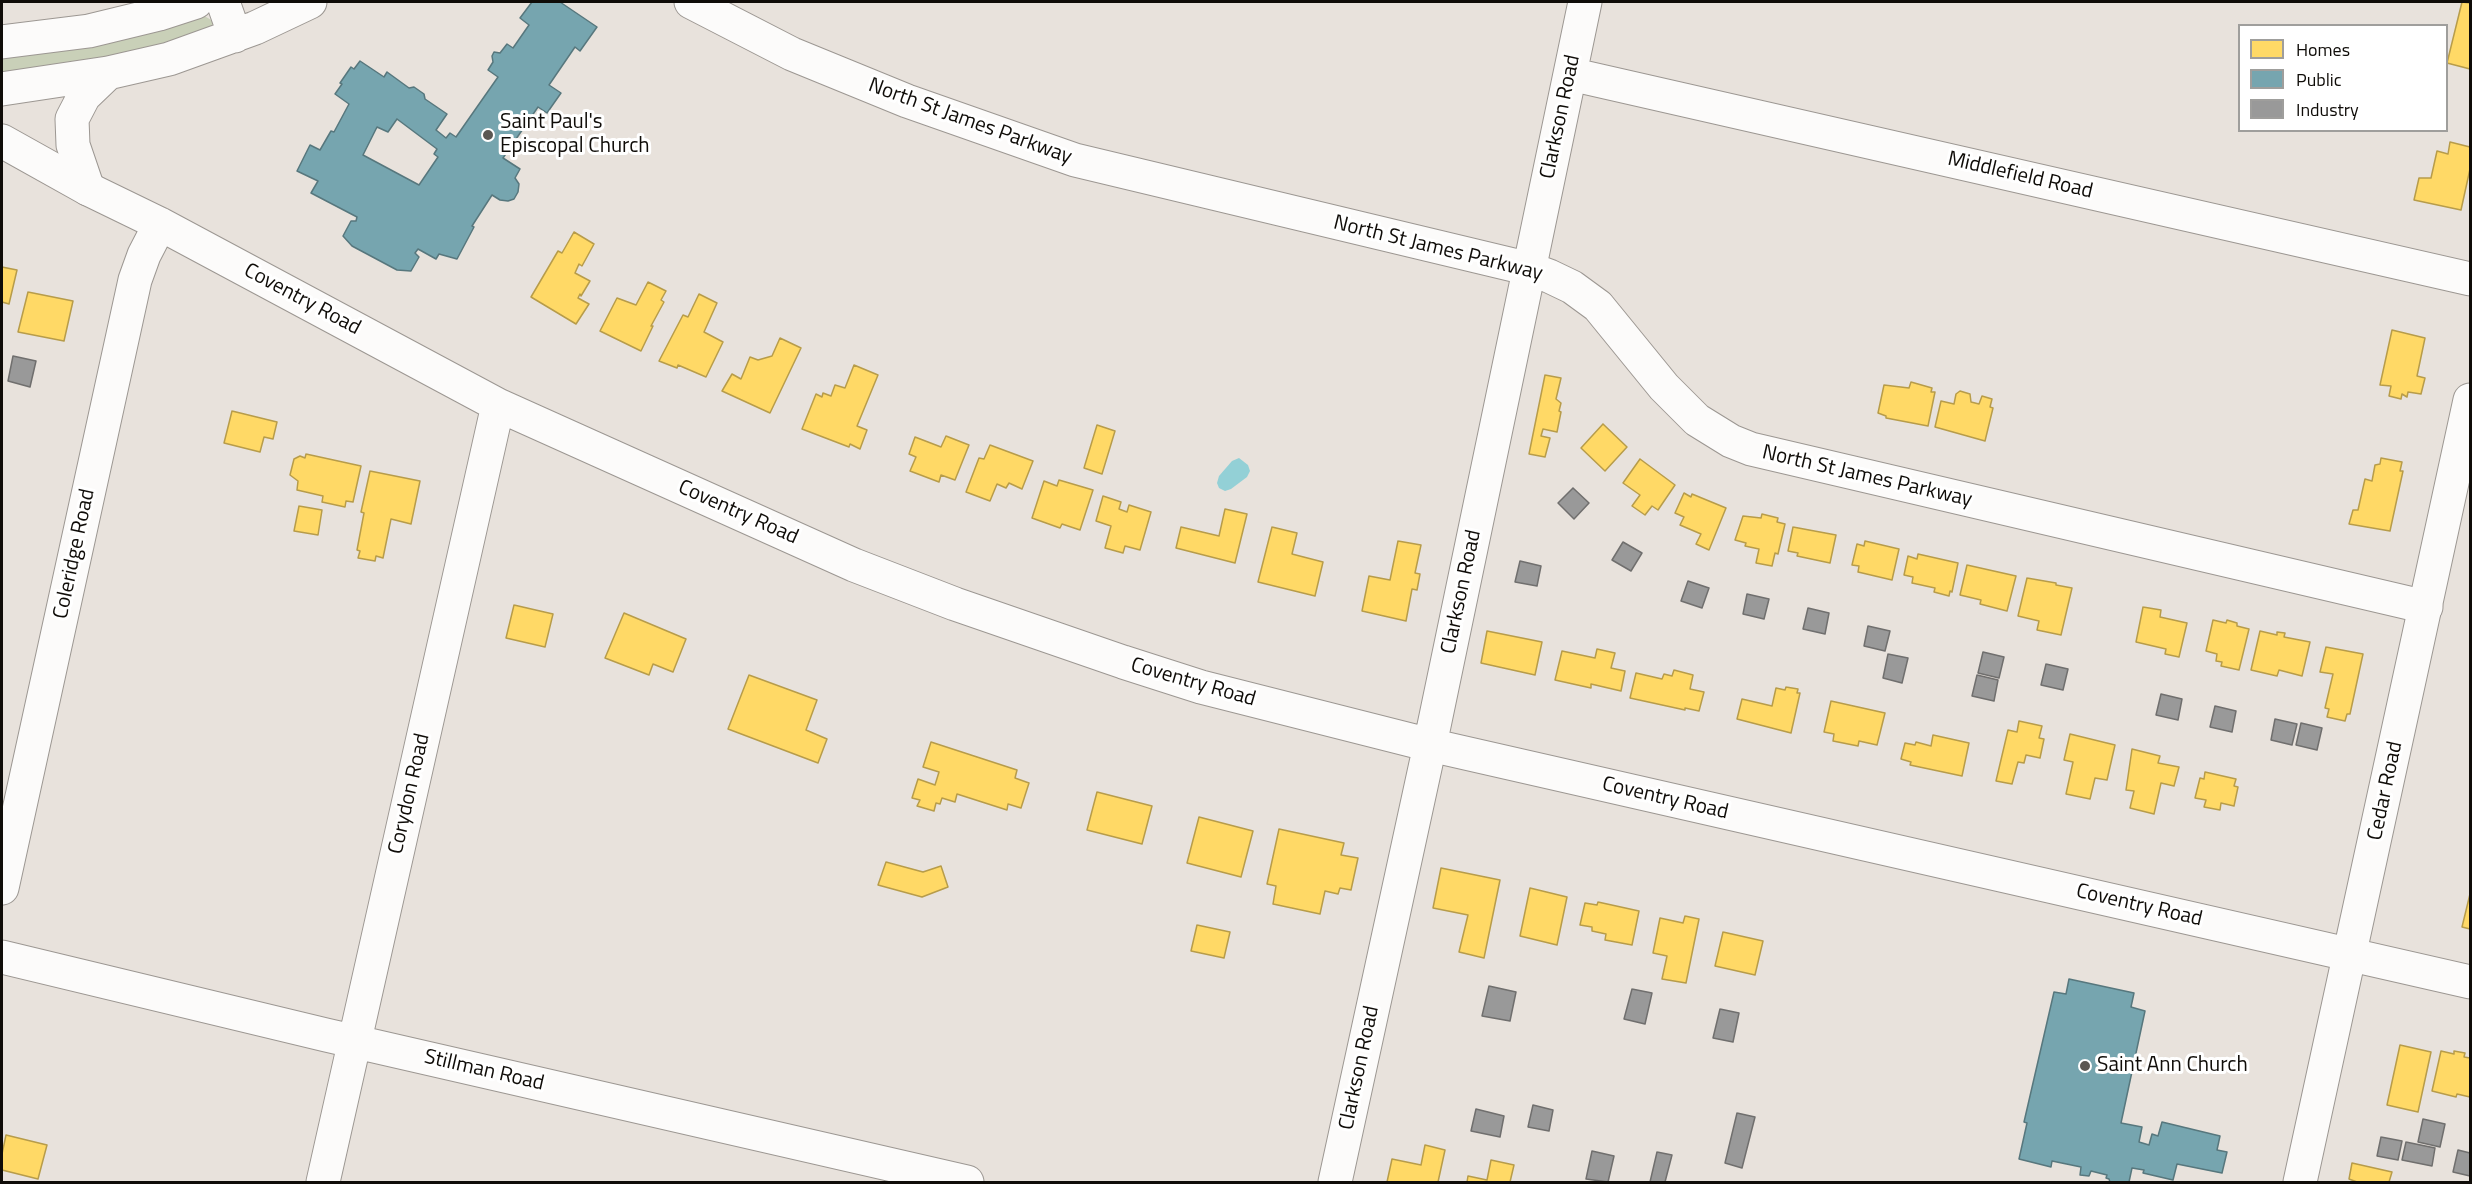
<!DOCTYPE html>
<style>
body{margin:0}
#map{position:relative;width:2472px;height:1184px;overflow:hidden;background:#e8e2dc;font-family:"Titillium Web",sans-serif}
canvas{display:block}
.frame{position:absolute;inset:0;border:3px solid #0f0c08;pointer-events:none}
.legend{position:absolute;left:2238px;top:24px;width:210px;height:108px;box-sizing:border-box;background:#fff;border:2px solid #9f9e9c;margin:0;padding:8px 10px;list-style:none;font-size:18px;color:#0f0c08}
.legend li{display:flex;align-items:center;gap:12px;height:30px}
.legend b{width:30px;border:2px solid #9f9e9c}
</style>
<div id="map">
<canvas width="2472" height="1184"></canvas>
<div class="frame"></div>
<ul class="legend">
<li><b style="height:16px;background:#ffd966"></b>Homes</li>
<li><b style="height:16px;background:#76a5af"></b>Public</li>
<li><b style="height:16px;background:#999"></b>Industry</li>
</ul>
</div>
<script>
const c = document.querySelector('canvas').getContext('2d');
c.lineJoin = 'round';
function fillPath(path, color) {
  c.fillStyle = color;
  c.fill(path, 'evenodd');
}
function toPath(rows) {
  const path = new Path2D();
  for (const r of rows) {
    path.moveTo(r[0], r[1]);
    for (let i = 2; i < r.length; i += 2) path.lineTo(r[i], r[i + 1]);
  }
  return path;
}
function strokePath(path, color, width, dash) {
  c.strokeStyle = color;
  c.lineWidth = width;
  c.lineCap = dash ? 'butt' : 'round';
  c.setLineDash(dash || []);
  c.stroke(path);
}
function label(font, color, halo, rows, align = 'center') {
  c.font = font + ' "Titillium Web",sans-serif';
  c.lineWidth = 6;
  c.setLineDash([]);
  c.textBaseline = 'middle';
  c.strokeStyle = halo;
  c.fillStyle = color;
  for (const [text, x, y, turn = 0] of rows) {
    c.save();
    c.translate(x, y);
    c.rotate((+turn || 0) * Math.PI / 180);
    c.textAlign = isNaN(turn) ? turn : align;
    if (halo) c.strokeText(text, 0, 0);
    c.fillText(text, 0, 0);
    c.restore();
  }
}
fillPath(toPath([
 [201,14,213,21,212,27,168,47,2,77,2,53]
]), '#c9d0b8');
fillPath(toPath([
 [1239,458,1248,465,1250,471,1247,477,1231,489,1225,491,1219,488,1217,483,1219,476,1232,461]
]), '#93d0d6');
const homes = toPath([
 [2462,2,2470,3,2470,69,2447,63,2462,2],
 [2450,142,2470,147,2470,169,2461,210,2414,200,2419,178,2431,178,2437,151,2448,154,2450,142],
 [574,232,594,244,582,266,579,264,575,273,590,281,581,296,580,294,578,298,589,304,576,324,531,297,558,251,562,253,574,232],
 [2,267,17,270,9,304,2,302,2,267],
 [648,282,666,291,661,300,664,302,651,326,653,326,641,351,600,331,617,298,636,305,648,282],
 [28,292,73,301,64,341,18,332,28,292],
 [699,294,717,303,704,332,723,342,706,377,678,365,677,368,659,361,683,315,688,317,699,294],
 [2392,330,2425,338,2417,376,2425,378,2421,394,2408,392,2407,397,2402,394,2401,399,2389,396,2391,386,2380,385,2392,330],
 [780,338,801,348,770,413,722,391,732,374,741,379,750,357,758,360,772,356,780,338],
 [854,365,878,375,857,426,867,430,860,449,850,444,849,447,802,429,816,394,822,397,823,393,831,396,835,385,845,388,854,365],
 [1545,375,1561,378,1556,399,1561,403,1559,411,1561,412,1557,432,1543,429,1541,436,1550,438,1545,457,1529,454,1545,375],
 [1911,382,1932,388,1931,392,1935,392,1928,426,1886,418,1886,416,1878,413,1884,385,1909,388,1911,382],
 [1960,391,1970,394,1971,402,1979,404,1982,396,1992,399,1990,407,1993,408,1985,441,1935,427,1941,401,1954,404,1956,394,1960,391],
 [232,411,277,422,273,439,264,437,260,452,224,443,232,411],
 [1603,424,1627,447,1605,471,1581,448,1603,424],
 [1097,425,1115,431,1102,474,1084,468,1097,425],
 [946,436,969,445,955,480,941,475,939,482,910,471,916,457,909,454,915,437,941,447,946,436],
 [990,445,1033,461,1022,489,1009,483,1006,488,997,484,990,501,966,492,979,458,984,459,990,445],
 [306,454,361,466,353,502,346,501,345,507,322,502,323,496,297,490,298,481,290,475,294,459,300,456,305,458,306,454],
 [2381,458,2402,462,2400,471,2403,471,2390,531,2349,524,2353,510,2358,510,2365,479,2372,481,2375,465,2380,464,2381,458],
 [1640,459,1675,485,1658,510,1652,506,1645,515,1632,506,1640,495,1623,483,1640,459],
 [370,471,420,481,411,524,391,519,383,558,376,556,375,561,358,558,360,551,357,550,364,513,361,512,370,471],
 [1059,480,1093,490,1080,530,1062,524,1060,528,1032,518,1044,481,1057,486,1059,480],
 [1684,493,1691,497,1692,494,1726,508,1709,550,1696,544,1701,534,1680,525,1684,517,1675,513,1684,493],
 [1103,496,1121,502,1119,509,1127,512,1129,505,1151,512,1140,550,1125,546,1123,553,1105,548,1111,526,1096,521,1103,496],
 [299,506,322,510,318,535,294,531,299,506],
 [1225,509,1247,514,1235,563,1176,548,1181,527,1219,536,1225,509],
 [1762,514,1778,518,1777,522,1785,524,1778,554,1775,553,1772,566,1756,563,1759,549,1745,546,1746,543,1735,540,1743,516,1761,518,1762,514],
 [1272,527,1297,533,1292,554,1323,562,1315,596,1258,582,1272,527],
 [1793,527,1836,535,1830,563,1797,556,1798,553,1788,551,1793,527],
 [1398,541,1421,545,1415,573,1420,574,1417,590,1412,589,1406,621,1362,611,1369,576,1390,580,1398,541],
 [1865,541,1899,549,1892,580,1858,572,1859,566,1852,565,1857,544,1864,546,1865,541],
 [1918,554,1958,563,1952,592,1950,591,1949,596,1934,592,1935,588,1912,583,1913,577,1904,575,1908,556,1917,559,1918,554],
 [1967,565,2016,576,2007,611,1980,604,1981,600,1960,595,1967,565],
 [2027,578,2056,583,2056,585,2072,588,2061,635,2037,630,2039,621,2018,616,2027,578],
 [514,605,553,614,545,647,506,638,514,605],
 [2143,607,2161,610,2160,617,2187,623,2179,657,2165,654,2166,649,2136,642,2143,607],
 [624,613,686,639,673,672,653,664,649,675,605,658,624,613],
 [2213,620,2226,623,2227,620,2237,623,2237,626,2249,629,2239,670,2221,666,2222,662,2216,661,2217,654,2206,651,2213,620],
 [1487,631,1542,642,1535,675,1481,663,1487,631],
 [2260,631,2277,635,2277,632,2285,633,2284,637,2310,642,2302,676,2279,670,2277,676,2251,670,2260,631],
 [2326,647,2363,654,2350,714,2347,714,2345,721,2327,717,2329,709,2325,708,2333,674,2320,672,2326,647],
 [1597,649,1615,653,1611,668,1625,671,1621,691,1591,684,1591,688,1555,680,1562,651,1595,658,1597,649],
 [1674,670,1693,675,1690,689,1704,692,1699,711,1685,708,1685,710,1630,698,1636,673,1662,679,1664,674,1672,676,1674,670],
 [749,675,817,700,806,730,827,739,818,763,728,729,749,675],
 [1786,687,1798,689,1797,693,1800,693,1791,733,1737,719,1742,699,1772,706,1776,688,1785,690,1786,687],
 [1831,701,1885,713,1877,745,1859,741,1858,746,1833,741,1834,734,1824,732,1831,701],
 [2019,721,2042,726,2039,738,2044,739,2040,758,2026,755,2024,763,2018,762,2012,784,1996,781,2008,730,2017,732,2019,721],
 [2070,734,2115,745,2107,780,2095,778,2090,799,2066,794,2073,762,2064,760,2070,734],
 [1933,735,1969,743,1962,776,1910,765,1911,762,1901,759,1905,743,1915,745,1916,742,1931,746,1933,735],
 [931,742,1017,770,1015,778,1029,783,1021,808,1008,804,1007,810,957,794,955,802,942,798,940,804,936,803,934,811,917,806,920,800,912,798,918,779,935,785,939,772,923,767,931,742],
 [2132,749,2160,756,2158,763,2179,767,2174,786,2161,783,2154,814,2130,808,2134,791,2126,790,2132,749],
 [2205,772,2236,779,2234,786,2238,787,2234,806,2221,803,2220,810,2204,807,2206,800,2195,798,2200,778,2204,779,2205,772],
 [1097,792,1152,806,1142,844,1087,830,1097,792],
 [1199,817,1253,831,1241,877,1187,863,1199,817],
 [1279,829,1344,843,1341,855,1358,858,1351,890,1340,888,1338,894,1325,891,1320,914,1273,904,1276,886,1267,884,1279,829],
 [886,862,923,872,941,866,948,887,922,897,878,885,886,862],
 [1441,868,1500,880,1484,958,1459,952,1468,915,1433,908,1441,868],
 [1530,888,1567,897,1557,945,1520,936,1530,888],
 [2470,894,2470,929,2462,927,2470,894],
 [1598,902,1639,911,1632,945,1605,940,1606,934,1592,931,1592,927,1580,925,1585,903,1597,905,1598,902],
 [1685,916,1699,919,1686,983,1662,979,1667,956,1653,953,1660,918,1683,923,1685,916],
 [1197,925,1230,932,1224,958,1191,951,1197,925],
 [1723,932,1763,941,1755,975,1715,966,1723,932],
 [2400,1045,2431,1052,2418,1112,2387,1105,2400,1045],
 [2441,1051,2454,1054,2454,1051,2465,1053,2464,1057,2470,1058,2470,1097,2457,1094,2456,1097,2432,1091,2441,1051],
 [6,1135,47,1145,38,1179,2,1170,2,1154,6,1135],
 [1425,1145,1445,1150,1438,1182,1387,1182,1392,1159,1421,1165,1425,1145],
 [1491,1160,1514,1165,1510,1182,1467,1182,1468,1176,1487,1180,1491,1160],
 [2352,1163,2392,1172,2389,1182,2357,1182,2349,1179,2352,1163]
]);
fillPath(homes, '#ffd966');
strokePath(homes, '#b79c4a', 1.5);
const public = toPath([
 [532,2,560,2,597,27,580,51,575,47,549,85,561,93,547,113,538,107,503,158,520,169,515,178,519,184,518,192,514,199,508,201,500,200,492,195,472,226,474,227,457,259,439,254,436,259,418,249,415,253,419,257,411,271,397,270,352,246,343,236,351,221,356,221,357,217,311,193,318,181,297,171,310,145,320,150,331,131,334,132,349,104,335,94,342,84,340,83,351,67,354,69,360,61,384,77,387,72,409,88,414,87,424,94,425,99,447,114,436,130,446,138,450,133,456,137,498,77,488,70,493,62,492,56,494,52,500,53,507,44,513,48,529,25,520,18,532,2],
 [397,119,437,149,434,154,438,157,419,185,363,155,377,127,388,132,397,119],
 [2069,979,2134,993,2131,1007,2145,1011,2121,1123,2142,1127,2139,1142,2149,1145,2152,1134,2158,1136,2162,1122,2220,1136,2217,1150,2227,1152,2222,1173,2177,1164,2173,1180,2143,1173,2144,1170,2132,1168,2129,1182,2110,1182,2109,1179,2106,1178,2107,1175,2091,1171,2089,1176,2080,1175,2081,1167,2052,1161,2051,1167,2019,1159,2027,1123,2024,1122,2054,992,2066,994,2069,979]
]);
fillPath(public, '#76a5af');
strokePath(public, '#57777d', 1.5);
const industry = toPath([
 [13,356,36,361,30,387,8,381,13,356],
 [1573,488,1589,503,1574,519,1558,503,1573,488],
 [1623,542,1642,553,1631,571,1612,560,1623,542],
 [1520,561,1541,566,1537,586,1515,582,1520,561],
 [1688,581,1709,588,1702,608,1681,601,1688,581],
 [1747,594,1769,599,1764,619,1743,614,1747,594],
 [1808,608,1829,613,1825,634,1803,629,1808,608],
 [1868,626,1890,631,1885,651,1864,646,1868,626],
 [1983,652,2004,657,1999,678,1978,673,1983,652],
 [1888,654,1908,658,1902,683,1883,678,1888,654],
 [2046,664,2068,669,2063,690,2041,685,2046,664],
 [1977,675,1998,680,1994,701,1972,696,1977,675],
 [2161,694,2182,699,2178,720,2156,715,2161,694],
 [2215,706,2236,711,2232,732,2210,727,2215,706],
 [2275,719,2297,724,2292,745,2271,740,2275,719],
 [2301,723,2322,728,2317,750,2296,745,2301,723],
 [1489,986,1516,992,1510,1021,1482,1016,1489,986],
 [1632,989,1652,993,1645,1024,1624,1019,1632,989],
 [1720,1009,1739,1013,1733,1042,1713,1038,1720,1009],
 [1533,1105,1553,1110,1549,1131,1528,1127,1533,1105],
 [1476,1109,1504,1116,1500,1137,1471,1131,1476,1109],
 [1737,1113,1755,1117,1742,1168,1725,1163,1737,1113],
 [2423,1119,2445,1124,2440,1147,2418,1142,2423,1119],
 [2381,1137,2402,1141,2398,1160,2377,1156,2381,1137],
 [2406,1142,2435,1148,2432,1166,2402,1160,2406,1142],
 [2458,1150,2470,1153,2470,1176,2453,1172,2458,1150],
 [1592,1151,1614,1156,1608,1182,1586,1179,1592,1151],
 [1657,1152,1672,1155,1665,1182,1650,1182,1657,1152]
]);
fillPath(industry, '#999');
strokePath(industry, '#706f6e', 1.5);
const minor = toPath([
 [691,2,792,54,907,101,1075,160,1530,269,1549,276,1572,287,1598,306,1664,387,1697,420,1731,441,1751,449,2426,607],
 [1570,74,2470,279],
 [2,141,88,189,160,224,498,405,854,565,955,604,1123,662,1201,687,1430,745,2470,982],
 [2,888,135,280,144,255,160,224],
 [2,957,326,1035,967,1182],
 [323,1182,498,405],
 [1335,1182,1430,745,1585,2]
]);
const major = toPath([
 [223,2,235,36],
 [2,42,89,31,159,14,196,2],
 [2,89,108,73,169,59,255,28,310,2],
 [88,189,73,145,72,119,84,96,108,73],
 [2300,1182,2470,400]
]);
strokePath(minor, '#9c9792', 35);
strokePath(major, '#9c9792', 35);
strokePath(minor, '#fcfbfa', 33);
strokePath(major, '#fcfbfa', 33);
for (const [x, y, r, color] of [
 [488,135,6,"#5b5752"],
 [2085,1066,6,"#5b5752"]
]) {
  const dot = new Path2D();
  dot.arc(x, y, r, 0, 2 * Math.PI);
  c.fillStyle = color;
  c.fill(dot);
  strokePath(dot, '#fff', 2);
}
label('21px', '#0f0c08', '#fff', [
 ["Clarkson Road",1561,117,-78],
 ["North St James Parkway",970,122,20],
 ["Middlefield Road",2020,176,13],
 ["North St James Parkway",1438,249,14],
 ["Coventry Road",302,300,28],
 ["North St James Parkway",1867,477,13],
 ["Coventry Road",738,513,24],
 ["Coleridge Road",75,554,-78],
 ["Clarkson Road",1462,592,-78],
 ["Coventry Road",1193,683,16],
 ["Cedar Road",2386,791,-78],
 ["Corydon Road",410,794,-77],
 ["Coventry Road",1665,799,13],
 ["Coventry Road",2139,906,13],
 ["Clarkson Road",1360,1068,-78],
 ["Stillman Road",484,1071,13]
]);
label('21px', '#0f0c08', '#fff', [
 ["Saint Paul's",500,123],
 ["Episcopal Church",500,147],
 ["Saint Ann Church",2097,1066]
], 'left');
</script>
